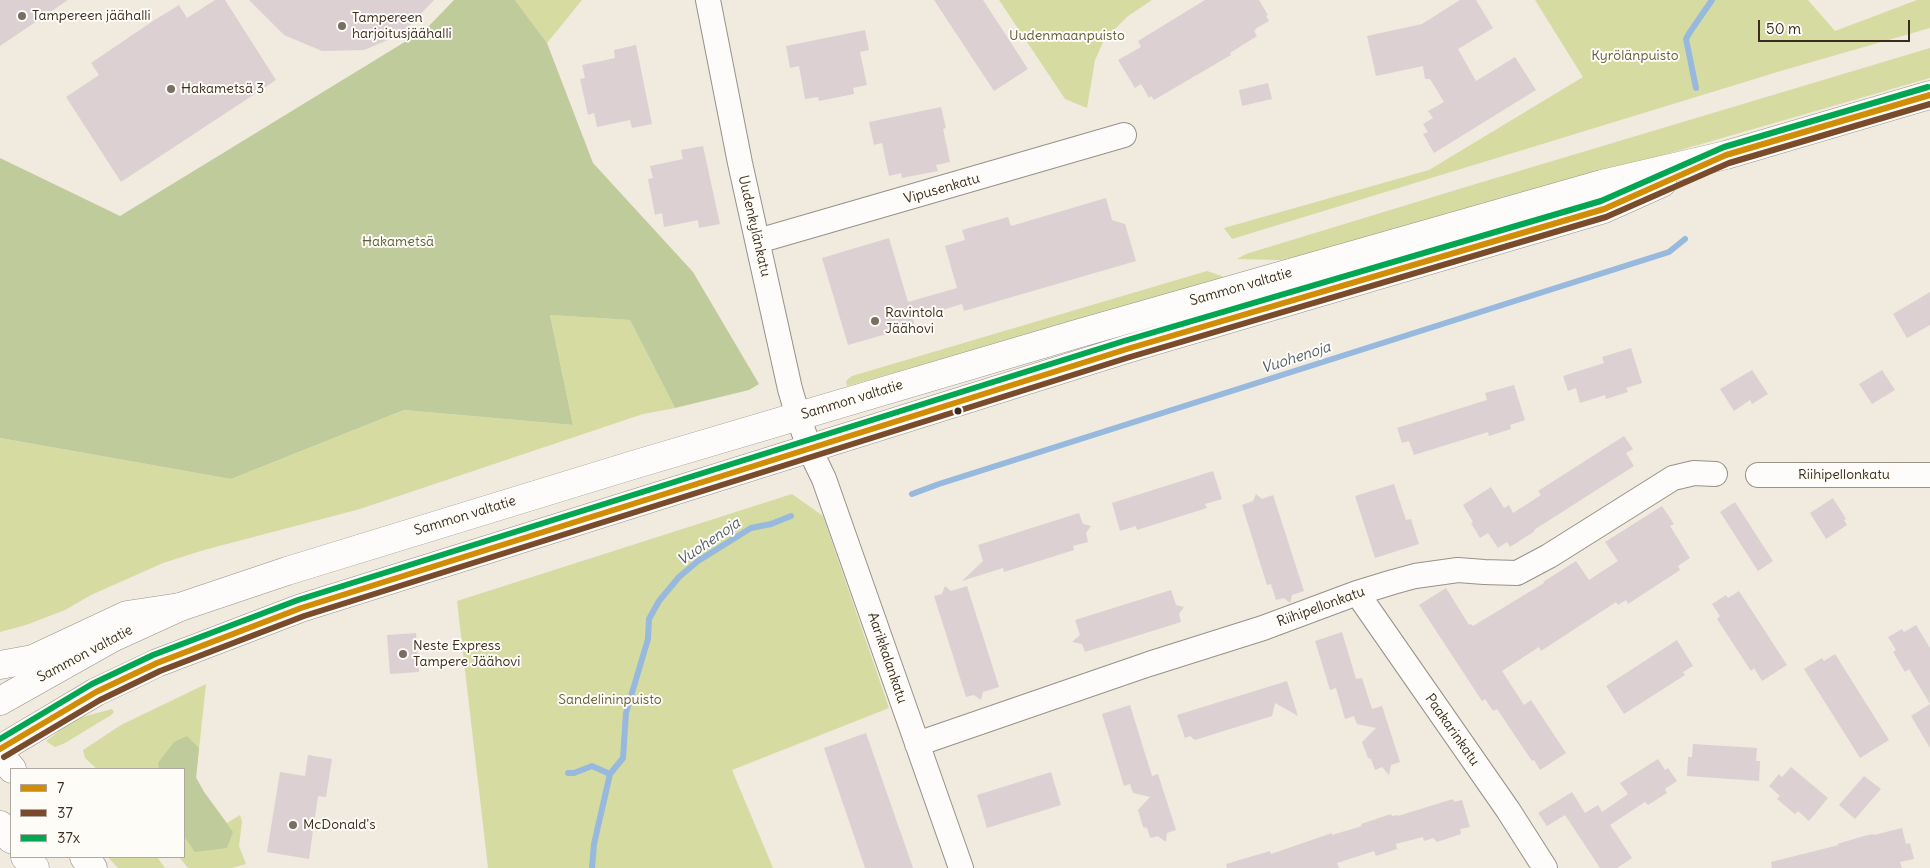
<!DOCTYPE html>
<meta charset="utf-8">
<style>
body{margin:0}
#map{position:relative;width:1930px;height:868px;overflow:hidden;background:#f0eadf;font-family:Delius,sans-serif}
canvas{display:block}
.legend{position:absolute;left:10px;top:768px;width:175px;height:90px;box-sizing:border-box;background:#fdfcf7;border:1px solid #afa8a0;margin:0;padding:6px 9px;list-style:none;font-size:15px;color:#3b2a1e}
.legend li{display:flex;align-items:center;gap:10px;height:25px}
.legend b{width:25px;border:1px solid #afa8a0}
.scale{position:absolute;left:1758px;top:20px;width:152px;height:22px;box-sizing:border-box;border:2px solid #3b2a1e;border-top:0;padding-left:6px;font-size:15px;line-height:18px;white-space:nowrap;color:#3b2a1e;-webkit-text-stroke:4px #fdfcf7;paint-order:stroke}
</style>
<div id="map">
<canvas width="1930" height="868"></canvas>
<ul class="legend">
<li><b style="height:6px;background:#d18d06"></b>7</li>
<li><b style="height:6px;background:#7a4b2a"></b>37</li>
<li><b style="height:6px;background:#00a651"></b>37x</li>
</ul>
<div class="scale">50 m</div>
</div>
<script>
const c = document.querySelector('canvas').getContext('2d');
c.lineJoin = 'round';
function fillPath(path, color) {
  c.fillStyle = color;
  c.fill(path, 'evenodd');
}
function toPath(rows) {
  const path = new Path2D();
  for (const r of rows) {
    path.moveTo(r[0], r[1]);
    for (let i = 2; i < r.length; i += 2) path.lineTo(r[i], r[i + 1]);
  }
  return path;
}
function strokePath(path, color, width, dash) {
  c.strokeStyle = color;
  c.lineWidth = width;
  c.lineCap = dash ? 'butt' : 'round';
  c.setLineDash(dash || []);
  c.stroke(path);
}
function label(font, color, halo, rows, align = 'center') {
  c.font = font + ' Delius,sans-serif';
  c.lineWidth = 4;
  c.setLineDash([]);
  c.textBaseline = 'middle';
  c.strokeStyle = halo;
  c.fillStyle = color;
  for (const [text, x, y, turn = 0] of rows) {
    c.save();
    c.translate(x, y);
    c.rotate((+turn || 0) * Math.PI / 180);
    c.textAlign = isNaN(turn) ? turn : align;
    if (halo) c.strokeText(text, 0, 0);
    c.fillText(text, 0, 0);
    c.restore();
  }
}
fillPath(toPath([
 [515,0,582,0,547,43],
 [999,0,1152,0,1128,16,1104,40,1095,60,1087,108,1065,99],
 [1535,0,1808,0,1835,31,1917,0,1930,0,1930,28,1784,70,1232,239,1224,228,1429,170,1583,77],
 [1930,48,1930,78,1459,214,1325,251,1280,260,1237,259,1246,254,1469,186],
 [1207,271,1227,278,847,386,846,382,848,379,852,376],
 [550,315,630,320,675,408,643,414,360,509,204,550,163,563,91,595,65,610,26,625,0,632,0,438,231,479,404,410,573,425],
 [792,494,823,516,889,708,732,770,773,868,488,868,457,601],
 [206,684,196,777,204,792,227,823,240,815,242,822,239,846,246,864,232,868,188,868,179,857,184,857,184,769,97,769,85,758,83,750,121,725],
 [112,709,114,712,111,715,65,743,55,747,46,741,75,719],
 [108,857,157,857,165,868,118,868]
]), '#d6dba2');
fillPath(toPath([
 [454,0,515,0,547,43,593,163,693,272,759,384,749,390,675,408,630,320,550,315,573,425,404,410,231,479,0,438,0,158,120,216,426,29],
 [187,736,199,748,196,778,204,792,233,832,227,848,195,852,184,836,184,769,159,769,158,763,174,742]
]), '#c0cb9b');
strokePath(toPath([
 [1696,88,1686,39,1690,32,1712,0],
 [912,494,939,484,1669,252,1685,239],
 [568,773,574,773,592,766,610,774],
 [592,868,594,844,610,774,623,758,626,713,648,639,649,619,659,601,679,577,698,561,751,528,771,524,791,516]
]), '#98b9de', 6);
fillPath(toPath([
 [0,0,68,0,0,46],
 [215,0,225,0,276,80,121,182,66,97,99,75,91,63,153,21,179,5,187,18],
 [249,0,434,0,402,34,364,50,322,51,284,35],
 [934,0,983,0,1028,69,994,91],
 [1205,0,1259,0,1268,15,1266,16,1269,21,1255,29,1256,30,1254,31,1257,36,1230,53,1231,55,1154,100,1151,96,1149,98,1141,84,1135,88,1118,60,1141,47,1138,41],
 [1460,0,1476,0,1493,28,1458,49,1476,81,1515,57,1536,90,1434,153,1423,134,1428,132,1423,124,1433,118,1428,111,1444,102,1430,79,1425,79,1423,66,1376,76,1367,36,1422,24],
 [865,30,869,50,860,52,867,85,853,88,854,94,819,101,818,97,805,99,799,66,790,68,786,46],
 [636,45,652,124,632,128,630,120,597,127,594,113,588,115,580,79,585,78,582,65,615,58,614,50],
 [1268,83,1272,99,1242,106,1239,90],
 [941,107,946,128,943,129,950,162,936,165,938,171,902,178,901,173,889,176,882,143,874,145,869,122],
 [703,146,720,224,699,228,698,220,664,227,662,213,655,215,648,179,653,178,650,166,683,159,681,150],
 [1106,198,1112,220,1125,224,1136,261,964,311,962,304,913,319,915,326,848,345,822,258,889,238,908,302,957,288,945,246,965,240,962,230,1008,217,1011,226],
 [1930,292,1930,325,1907,338,1893,314],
 [1631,348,1642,383,1626,388,1628,392,1606,399,1605,395,1580,403,1576,388,1568,391,1563,376,1604,363,1602,357],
 [1752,370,1768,394,1752,404,1750,400,1734,411,1720,389],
 [1882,370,1895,390,1872,404,1859,384],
 [1514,385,1525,420,1510,425,1511,429,1489,436,1488,432,1414,455,1409,441,1402,443,1397,428,1487,400,1485,393],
 [1624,436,1633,449,1626,453,1634,466,1534,530,1535,531,1510,547,1507,542,1498,548,1488,533,1480,538,1471,523,1473,522,1463,505,1491,487,1504,508,1509,505,1513,513,1541,495,1538,491],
 [1213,471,1222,499,1205,504,1207,508,1137,530,1136,526,1120,531,1112,503],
 [1394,484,1406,520,1411,519,1419,544,1375,558,1355,496],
 [1256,494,1262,499,1273,495,1304,591,1292,595,1290,603,1284,598,1276,600,1271,584,1267,585,1261,566,1242,505,1253,501],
 [1833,498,1846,519,1844,520,1847,525,1826,539,1810,513],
 [1735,502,1773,561,1758,571,1720,512],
 [1662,506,1674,524,1670,526,1690,558,1678,566,1680,570,1628,604,1626,600,1618,605,1616,602,1541,651,1539,647,1502,671,1524,705,1531,700,1566,753,1540,770,1534,760,1532,761,1497,709,1493,711,1485,699,1482,701,1419,605,1446,588,1469,625,1471,624,1473,626,1544,583,1543,582,1576,561,1589,580,1618,561,1605,542],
 [1079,513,1083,524,1091,526,1086,533,1088,542,1073,546,1074,550,1004,572,1003,568,962,581,983,561,978,545],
 [945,586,951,591,967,586,999,687,983,692,981,700,974,695,966,697,934,596,942,594],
 [1171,590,1176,605,1184,607,1179,614,1181,622,1085,652,1082,644,1072,642,1080,635,1075,620],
 [1739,591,1787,665,1762,681,1754,668,1751,671,1717,619,1720,616,1712,604,1726,595,1728,598],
 [1916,625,1930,648,1930,704,1909,669,1905,672,1893,652,1896,650,1888,637,1902,629,1904,632],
 [1342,632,1356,679,1362,678,1372,709,1382,706,1400,762,1391,765,1389,775,1382,767,1375,770,1371,759,1368,758,1362,742,1376,728,1357,724,1354,716,1345,719,1336,688,1330,690,1315,641],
 [416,633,419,672,390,674,387,635],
 [1677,640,1693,666,1683,672,1685,675,1624,714,1606,686],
 [1835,654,1889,740,1860,758,1804,669,1822,658,1824,661],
 [1287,681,1298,716,1275,703,1272,716,1195,740,1190,736,1185,738,1177,715],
 [1930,704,1930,748,1911,716],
 [1130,705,1152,776,1158,774,1176,830,1167,833,1166,842,1158,836,1150,838,1147,828,1143,827,1138,810,1150,797,1133,793,1130,784,1124,786,1102,714],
 [866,733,913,868,865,868,824,748],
 [1693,744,1757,748,1756,761,1760,761,1759,781,1687,776,1688,757,1692,757],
 [308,755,332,759,326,797,318,796,309,859,267,852,280,772,305,776],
 [1658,759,1665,770,1668,768,1677,781,1665,789,1667,793,1648,805,1645,802,1610,825,1632,858,1617,868,1600,868,1565,815,1547,826,1538,813,1572,792,1585,813,1598,805,1602,812,1628,794,1620,783],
 [1791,767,1828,798,1809,821,1798,811,1795,814,1777,799,1780,796,1769,786,1779,774,1782,777],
 [1051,772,1061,805,987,828,977,795],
 [1864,776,1881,789,1855,819,1839,805],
 [1453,799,1454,802,1462,800,1470,827,1460,829,1461,834,1437,842,1433,838,1424,841,1423,837,1396,844,1397,849,1376,856,1374,851,1337,863,1339,868,1227,868,1226,864,1270,851,1271,854,1332,833,1332,835,1362,826,1361,824,1391,814,1392,816,1398,815,1398,816],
 [1902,828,1906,844,1910,843,1914,859,1900,862,1902,868,1772,868,1771,862,1839,845,1837,844,1864,836,1874,834,1874,835]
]), '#ddd0d3');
const street = toPath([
 [708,0,740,163,790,389,798,416,810,450,824,479,961,868],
 [758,241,1124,135],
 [1758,475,1930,475],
 [1357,593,1508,810,1545,868],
 [917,744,1149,664,1263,628,1357,593,1393,582,1415,576,1458,570,1484,572,1517,573,1549,556,1673,478,1694,473,1715,474]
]);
const primary = toPath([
 [0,701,112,638,180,607,287,571,633,465,1080,333,1602,184,1726,155,1930,95],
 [0,749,96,692,157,663,301,608,1127,349,1604,209,1662,183]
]);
const highway = toPath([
 [0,665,33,659,127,615,180,607],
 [0,755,12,769],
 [0,825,11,839],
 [25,857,35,868],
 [84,857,93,868]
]);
strokePath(street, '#979189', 26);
strokePath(primary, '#979189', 29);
strokePath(highway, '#979189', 29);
strokePath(street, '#fdfcfa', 24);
strokePath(primary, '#fdfcfa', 28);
strokePath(highway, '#fdfcfa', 28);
strokePath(toPath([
 [0,749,96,692,157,663,301,608,1127,349,1604,209,1726,155,1930,95]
]), '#d18d06', 6);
strokePath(toPath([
 [4,757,100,700,160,671,304,616,1130,357,1606,217,1729,163,1930,104]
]), '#7a4b2a', 6);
strokePath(toPath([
 [0,739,92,684,153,655,298,600,1124,341,1601,201,1724,147,1928,87]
]), '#00a651', 6);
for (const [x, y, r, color] of [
 [22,16,5,"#7a6d62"],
 [342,26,5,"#7a6d62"],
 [171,89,5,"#7a6d62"],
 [875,321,5,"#7a6d62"],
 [958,411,4.5,"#3b2a1e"],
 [403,654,5,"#7a6d62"],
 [293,825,5,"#7a6d62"]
]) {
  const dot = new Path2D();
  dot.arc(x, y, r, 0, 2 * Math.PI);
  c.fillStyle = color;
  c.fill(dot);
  strokePath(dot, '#fdfcf7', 2);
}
label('14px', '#3b2a1e', '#fdfcf7', [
 ["Tampereen jäähalli",32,16],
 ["Tampereen",352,18],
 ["harjoitusjäähalli",352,34],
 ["Hakametsä 3",181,89],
 ["Ravintola",885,313],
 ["Jäähovi",885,329],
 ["Neste Express",413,646],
 ["Tampere Jäähovi",413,662],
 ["McDonald's",303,825]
], 'left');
label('14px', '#635c37', '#fdfcf7', [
 ["Uudenmaanpuisto",1067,36],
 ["Kyrölänpuisto",1635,56],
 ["Hakametsä",398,242],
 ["Sandelininpuisto",610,700]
]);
label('14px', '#3b2a1e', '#fdfcf7', [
 ["Vipusenkatu",942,189,-16],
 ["Uudenkylänkatu",754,226,77],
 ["Sammon valtatie",1241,287,-16],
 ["Sammon valtatie",852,400,-17],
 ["Riihipellonkatu",1844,475],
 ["Sammon valtatie",465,516,-17],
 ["Riihipellonkatu",1321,607,-20],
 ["Sammon valtatie",85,654,-28],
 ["Aarikkalankatu",887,658,71],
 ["Paakarinkatu",1452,730,55]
]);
label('italic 15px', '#515b6b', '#fdfcf7', [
 ["Vuohenoja",1296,358,-18],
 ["Vuohenoja",709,542,-34]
]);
</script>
